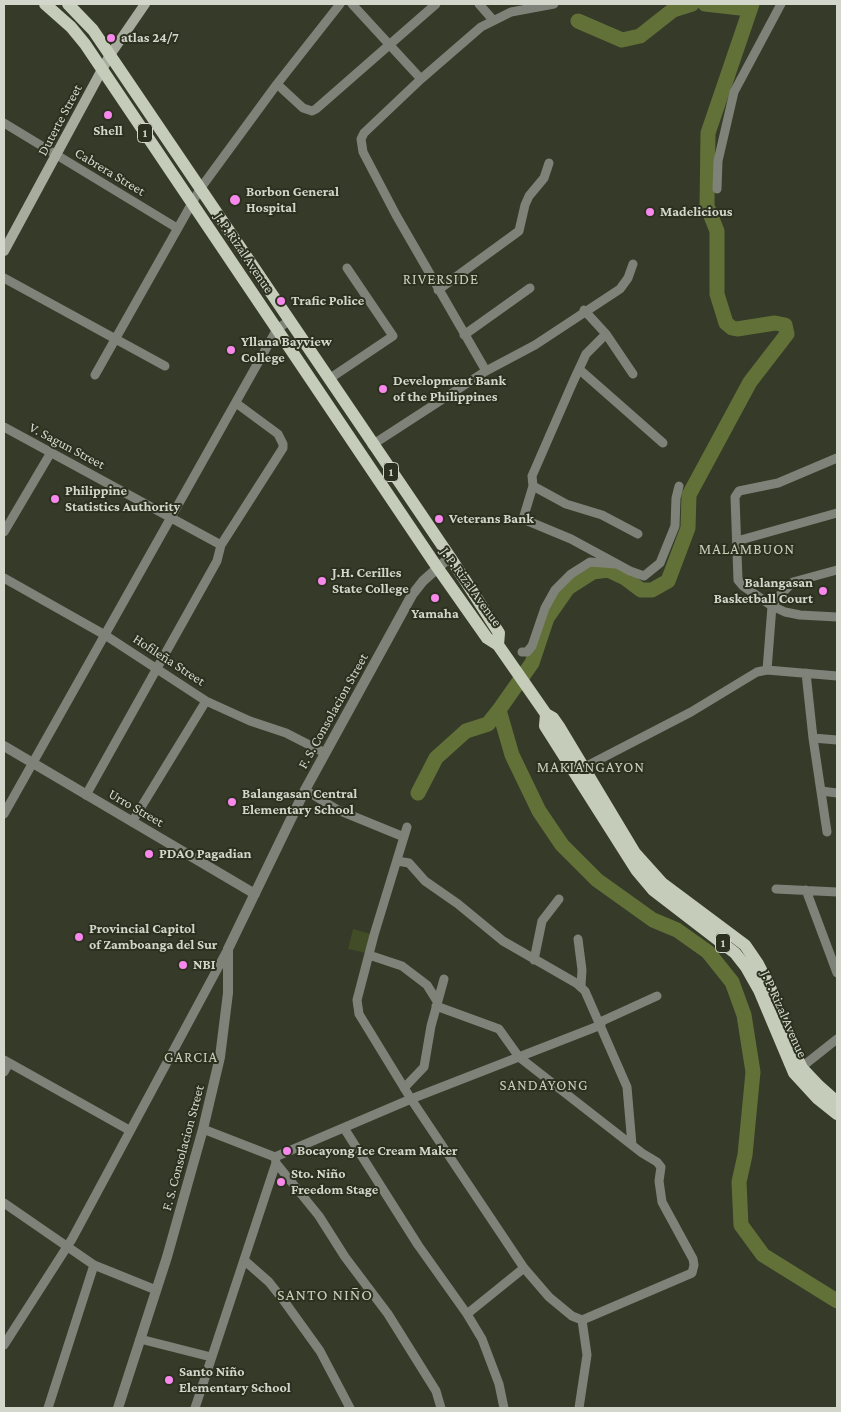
<!DOCTYPE html>
<meta charset="utf-8">
<style>
body{margin:0}
#map{position:relative;width:841px;height:1412px;overflow:hidden;background:#353a29;font-family:"Crimson Pro",serif}
canvas{display:block}
.frame{position:absolute;inset:0;border:5px solid #d2d6cb;pointer-events:none}
</style>
<div id="map">
<canvas width="841" height="1412"></canvas>
<div class="frame"></div>
</div>
<script>
const c = document.querySelector('canvas').getContext('2d');
c.lineJoin = 'round';
function fillPath(path, color) {
  c.fillStyle = color;
  c.fill(path, 'evenodd');
}
function toPath(rows) {
  const path = new Path2D();
  for (const r of rows) {
    path.moveTo(r[0], r[1]);
    for (let i = 2; i < r.length; i += 2) path.lineTo(r[i], r[i + 1]);
  }
  return path;
}
function strokePath(path, color, width, dash) {
  c.strokeStyle = color;
  c.lineWidth = width;
  c.lineCap = dash ? 'butt' : 'round';
  c.setLineDash(dash || []);
  c.stroke(path);
}
function label(font, color, halo, rows, align = 'center') {
  c.font = font + ' "Crimson Pro",serif';
  c.lineWidth = 4;
  c.setLineDash([]);
  c.textBaseline = 'middle';
  c.strokeStyle = halo;
  c.fillStyle = color;
  for (const [text, x, y, turn = 0] of rows) {
    c.save();
    c.translate(x, y);
    c.rotate((+turn || 0) * Math.PI / 180);
    c.textAlign = isNaN(turn) ? turn : align;
    if (halo) c.strokeText(text, 0, 0);
    c.fillText(text, 0, 0);
    c.restore();
  }
}
fillPath(toPath([
 [353,929,371,934,366,953,348,949]
]), '#424c27');
strokePath(toPath([
 [705,4,749,9],
 [578,21,622,40,640,36,673,10,692,4],
 [499,710,512,755,539,811,562,845,597,880,653,920,677,930,708,952,732,982,744,1015,753,1072,745,1155,739,1182,741,1225,763,1255,837,1301],
 [418,793,436,758,466,731,488,724,499,710,532,663,547,618,568,588,593,572,608,570,625,578,641,590,652,590,668,581,688,528,689,495,750,382,787,334,785,325,775,323,737,329,732,328,726,323,717,294,717,231,707,206,708,133,752,4]
]), '#627138', 15);
strokePath(toPath([
 [352,4,421,79],
 [479,4,493,20],
 [277,84,303,108,312,111,316,109,436,4],
 [4,123,177,228],
 [717,189,718,161,734,92,781,4],
 [4,278,165,366],
 [438,290,519,231,525,205,529,196,544,178,549,163],
 [584,310,606,334,633,374],
 [606,334,586,354,573,382,532,476,533,486,523,519,571,539,630,571,644,576,660,563,675,526,676,498,679,486],
 [464,335,530,288],
 [580,370,663,443],
 [486,371,396,215,363,152,361,139,364,133,421,79,481,27,511,12,554,4],
 [95,375,200,189,277,84,340,4],
 [329,379,393,336,347,268],
 [4,427,221,545],
 [372,445,486,371,535,345,620,289,628,278,633,264],
 [837,458,778,483,739,491,735,497,738,580,743,586,772,606,785,612,800,615,837,617],
 [533,486,566,504,602,515,638,534],
 [4,532,50,454],
 [737,541,837,513],
 [4,578,105,635,206,701,250,721,286,733,325,753],
 [522,652,527,652,532,646,545,608,555,590,571,574,590,562,616,564],
 [767,670,772,606,780,595,793,582,837,570],
 [806,673,813,738,827,832],
 [813,738,837,740],
 [579,770,691,712,757,672,767,670,837,676],
 [305,790,338,810,404,837],
 [821,791,837,793],
 [86,795,217,561,221,545,283,448,283,444,278,434,236,403],
 [4,814,277,329,289,321],
 [132,822,206,701],
 [407,827,374,935,357,1000,359,1014,411,1099,524,1268,549,1297,572,1316,582,1320,587,1318,692,1273,694,1265,693,1259,662,1202,659,1181,661,1167,657,1162,642,1153,519,1057,499,1029,436,1006],
 [397,861,409,863,425,881,458,904,503,941,576,983,585,991,627,1087,632,1145],
 [776,889,837,892],
 [806,890,837,973],
 [578,939,582,970,581,986],
 [369,955,402,966,427,985,437,1001],
 [534,960,542,921,559,899],
 [600,1022,657,996],
 [4,1060,129,1130],
 [798,1070,837,1039],
 [4,1072,9,1063],
 [404,1088,424,1067,431,1026,444,979],
 [344,1128,418,1245,467,1314,482,1339,499,1384,504,1408],
 [203,1129,275,1157,411,1099,601,1025],
 [275,1157,276,1163,319,1216,345,1257,388,1314,436,1391,441,1408],
 [4,1203,94,1265,156,1290],
 [244,1260,269,1282,284,1301,320,1351,350,1408],
 [467,1314,524,1268],
 [140,1339,211,1357],
 [4,1345,72,1239,228,949],
 [48,1408,94,1265],
 [195,1408,276,1163],
 [579,1408,587,1355,582,1320]
]), '#7f8279', 9);
strokePath(toPath([
 [4,746,255,894],
 [118,1408,167,1257,203,1129,220,1057,228,993,228,949,305,790,412,595,423,581,450,557]
]), '#7f8279', 10);
strokePath(toPath([
 [4,251,110,55,145,4]
]), '#a7ac9e', 10);
strokePath(toPath([
 [45,4,71,27,85,44,437,567,487,638,498,645,546,714,553,718,560,728,635,853,662,883,745,945,758,964,770,987,792,1047,802,1068,819,1086,837,1102],
 [68,4,93,30,450,557,499,633,498,645],
 [546,714,545,726,637,871,653,890,735,953,746,967,759,990,794,1073,817,1098,837,1114]
]), '#c6ccba', 12);
for (const [x, y, r, color] of [
 [111,38,5,"#f888eb"],
 [108,115,5,"#f888eb"],
 [235,200,6,"#f888eb"],
 [650,212,5,"#f888eb"],
 [281,301,5,"#f888eb"],
 [231,350,5,"#f888eb"],
 [383,389,5,"#f888eb"],
 [55,499,5,"#f888eb"],
 [439,519,5,"#f888eb"],
 [322,581,5,"#f888eb"],
 [823,591,5,"#f888eb"],
 [435,598,5,"#f888eb"],
 [232,802,5,"#f888eb"],
 [149,854,5,"#f888eb"],
 [79,937,5,"#f888eb"],
 [183,965,5,"#f888eb"],
 [287,1151,5,"#f888eb"],
 [281,1182,5,"#f888eb"],
 [169,1380,5,"#f888eb"]
]) {
  const dot = new Path2D();
  dot.arc(x, y, r, 0, 2 * Math.PI);
  c.fillStyle = color;
  c.fill(dot);
  strokePath(dot, '#2b301f', 2);
}
for (const [x, y, w] of [
 [145,133,15],
 [391,472,15],
 [723,943,15]
]) {
  const box = new Path2D();
  box.roundRect(x - w / 2, y - 9.5, w, 19, 4);
  c.fillStyle = '#2b301f';
  c.fill(box);
  strokePath(box, '#d2d6cb', 1);
}
label('bold 12px', '#d2d6cb', null, [
 ["1",145,133],
 ["1",391,472],
 ["1",723,943]
]);
label('bold 14px', '#d2d6cb', '#2b301f', [
 ["atlas 24/7",121,38],
 ["Shell",108,131,"center"],
 ["Borbon General",246,192],
 ["Hospital",246,208],
 ["Madelicious",660,212],
 ["Trafic Police",291,301],
 ["Yllana Bayview",241,342],
 ["College",241,358],
 ["Development Bank",393,381],
 ["of the Philippines",393,397],
 ["Philippine",65,491],
 ["Statistics Authority",65,507],
 ["Veterans Bank",449,519],
 ["J.H. Cerilles",332,573],
 ["State College",332,589],
 ["Balangasan",813,583,"right"],
 ["Basketball Court",813,599,"right"],
 ["Yamaha",435,614,"center"],
 ["Balangasan Central",242,794],
 ["Elementary School",242,810],
 ["PDAO Pagadian",159,854],
 ["Provincial Capitol",89,929],
 ["of Zamboanga del Sur",89,945],
 ["NBI",193,965],
 ["Bocayong Ice Cream Maker",297,1151],
 ["Sto. Niño",291,1174],
 ["Freedom Stage",291,1190],
 ["Santo Niño",179,1372],
 ["Elementary School",179,1388]
], 'left');
label('14px', '#d2d6cb', '#2b301f', [
 ["Duterte Street",60,120,-62],
 ["Cabrera Street",110,172,31],
 ["J. P. Rizal Avenue",244,253,56],
 ["V. Sagun Street",67,446,28],
 ["J. P. Rizal Avenue",471,587,54],
 ["Hofileña Street",169,660,33],
 ["F. S. Consolacion Street",333,711,-61],
 ["Urro Street",136,808,30],
 ["J. P. Rizal Avenue",784,1014,66],
 ["F. S. Consolacion Street",183,1148,-75]
]);
c.letterSpacing = '1px';
label('15px', '#c7ceb9', '#2b301f', [
 ["RIVERSIDE",441,279],
 ["MALAMBUON",747,549],
 ["MAKIANGAYON",591,767],
 ["GARCIA",191,1057],
 ["SANDAYONG",544,1085]
]);
c.letterSpacing = '0px';
c.letterSpacing = '1px';
label('16px', '#c7ceb9', '#2b301f', [
 ["SANTO NIÑO",325,1295]
]);
c.letterSpacing = '0px';
</script>
